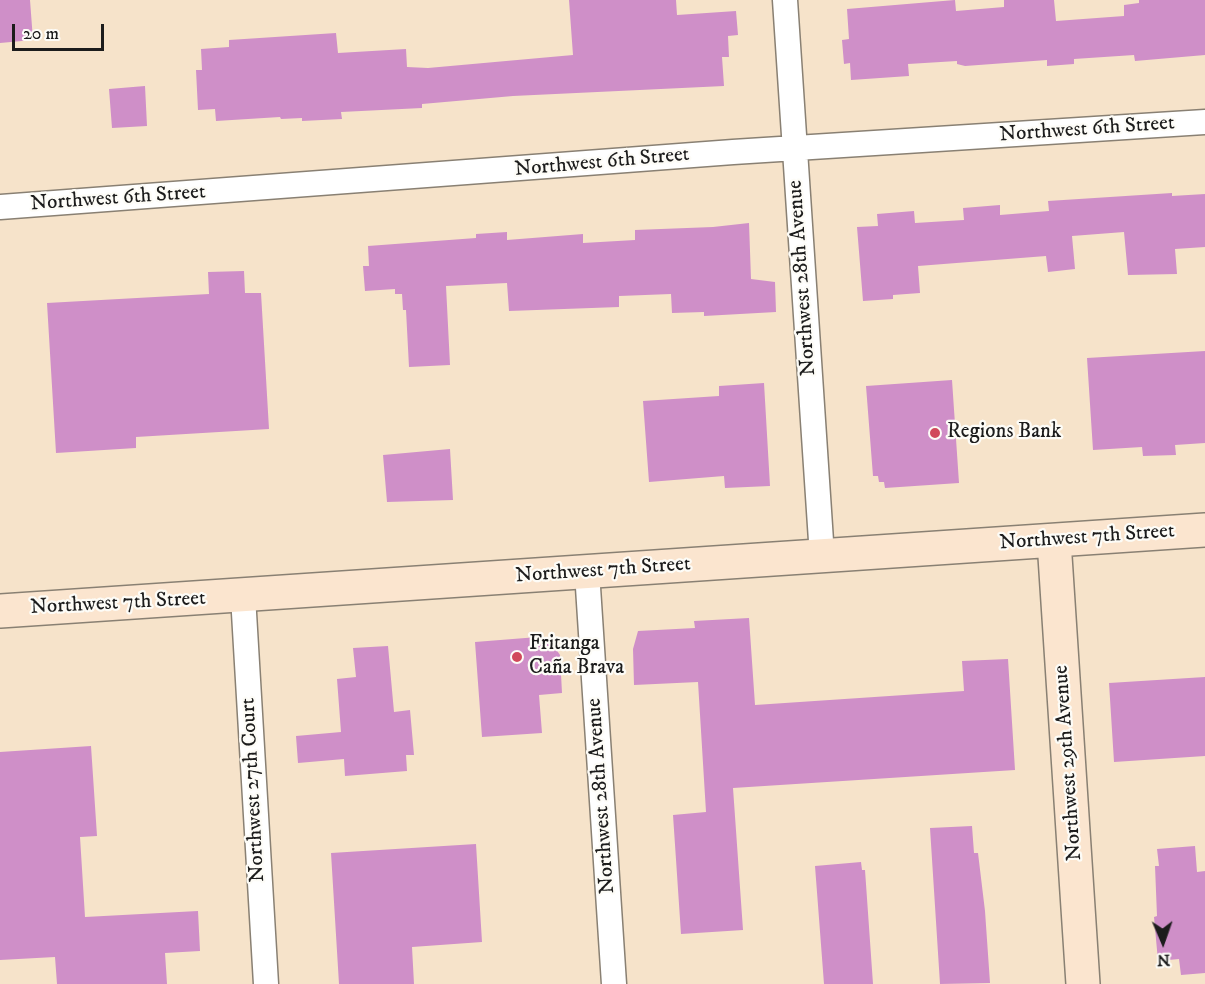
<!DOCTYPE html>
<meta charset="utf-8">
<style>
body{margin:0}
#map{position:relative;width:1205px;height:984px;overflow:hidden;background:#f6e3ca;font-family:"IM FELL DW Pica",serif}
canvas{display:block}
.north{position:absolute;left:1133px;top:912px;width:60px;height:60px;-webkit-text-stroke:4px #fdfcf7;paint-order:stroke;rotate:178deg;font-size:16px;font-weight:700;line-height:24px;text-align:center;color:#1c1c1c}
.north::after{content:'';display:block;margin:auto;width:21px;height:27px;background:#1c1c1c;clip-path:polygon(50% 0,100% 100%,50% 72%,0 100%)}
.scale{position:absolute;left:12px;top:24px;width:92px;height:27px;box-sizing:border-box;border:3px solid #1c1c1c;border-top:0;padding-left:8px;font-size:18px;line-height:21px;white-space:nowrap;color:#1c1c1c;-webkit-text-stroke:4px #fdfcf7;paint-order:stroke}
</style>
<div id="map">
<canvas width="1205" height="984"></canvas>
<div class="north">N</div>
<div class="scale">20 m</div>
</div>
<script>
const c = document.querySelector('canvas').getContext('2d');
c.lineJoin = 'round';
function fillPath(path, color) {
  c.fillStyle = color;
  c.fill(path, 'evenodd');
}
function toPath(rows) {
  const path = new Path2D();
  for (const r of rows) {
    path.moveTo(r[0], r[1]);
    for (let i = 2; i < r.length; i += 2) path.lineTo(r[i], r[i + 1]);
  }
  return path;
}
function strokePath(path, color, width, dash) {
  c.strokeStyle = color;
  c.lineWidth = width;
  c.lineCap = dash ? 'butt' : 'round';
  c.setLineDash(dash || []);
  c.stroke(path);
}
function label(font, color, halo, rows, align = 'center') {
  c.font = font + ' "IM FELL DW Pica",serif';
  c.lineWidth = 4.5;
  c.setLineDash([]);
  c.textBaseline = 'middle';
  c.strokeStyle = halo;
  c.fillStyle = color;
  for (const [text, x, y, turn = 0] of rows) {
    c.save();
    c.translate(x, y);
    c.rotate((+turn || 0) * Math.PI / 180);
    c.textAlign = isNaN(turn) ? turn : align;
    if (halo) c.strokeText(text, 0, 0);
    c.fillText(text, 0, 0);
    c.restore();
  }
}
fillPath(toPath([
 [0,0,30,0,33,40,0,43],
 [569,0,676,0,677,15,736,11,738,35,728,36,729,57,722,57,724,86,513,96,422,104,422,108,341,112,342,119,302,121,302,118,281,119,280,117,216,121,215,109,198,110,196,70,202,70,201,49,229,47,229,40,336,33,338,53,406,49,407,67,428,68,573,55],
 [955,0,956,11,1004,7,1004,0,1054,0,1056,21,1124,16,1124,5,1139,3,1139,0,1205,0,1205,55,1135,61,1134,55,1074,59,1074,64,1047,66,1047,60,965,66,957,64,957,61,908,64,909,76,851,80,850,63,844,64,842,40,849,39,847,9],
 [145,86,147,126,112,128,109,89],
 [1172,193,1172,196,1205,194,1205,247,1175,249,1177,274,1128,275,1124,232,1072,236,1075,269,1048,272,1046,256,918,266,920,293,893,295,893,299,863,301,857,227,878,226,877,214,914,211,915,223,964,220,963,208,1000,205,1000,215,1049,211,1048,201],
 [749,223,751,279,775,282,776,312,704,316,704,312,672,313,671,294,619,296,619,307,509,311,507,283,446,286,450,365,409,367,406,310,403,310,402,294,395,294,395,289,365,291,363,266,369,266,368,246,476,238,476,234,507,232,507,240,583,234,583,243,635,240,635,230,713,227],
 [244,271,245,293,261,293,269,429,136,437,136,448,56,453,47,303,209,294,208,272],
 [1205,351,1205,443,1175,445,1176,455,1143,456,1142,447,1093,450,1087,358],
 [952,380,959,483,885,488,884,482,879,482,878,476,873,476,866,386],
 [764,383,770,486,725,488,724,476,649,482,643,401,719,396,719,386],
 [450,449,453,500,387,502,383,455],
 [749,618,755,705,964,691,962,661,1008,659,1015,770,733,788,743,930,681,934,673,815,706,812,698,682,634,685,633,649,638,631,695,628,694,621],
 [538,637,549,639,560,655,562,693,539,695,542,733,482,737,475,642],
 [388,646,394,712,410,710,414,755,406,755,407,771,345,776,344,759,298,763,296,736,341,732,337,679,356,677,353,648],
 [1205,677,1205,756,1114,762,1109,683],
 [91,746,97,836,80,837,85,917,198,911,200,951,165,953,167,984,57,984,55,957,0,960,0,752],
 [972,826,974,853,978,853,985,911,990,983,940,984,930,828],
 [476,844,482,942,412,947,414,984,339,984,331,853],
 [1195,846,1197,872,1205,871,1205,973,1181,975,1179,959,1158,961,1154,917,1157,916,1155,866,1159,866,1157,849],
 [861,862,862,870,865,870,873,984,824,984,815,866]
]), '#cf8fc8');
const street = toPath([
 [785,0,822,556],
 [0,207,733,152,1205,122],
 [587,572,614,984],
 [243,596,266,984]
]);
const secondary = toPath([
 [1054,541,1083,984],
 [0,611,1205,530]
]);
strokePath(street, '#898073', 27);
strokePath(secondary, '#898073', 36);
strokePath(street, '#fff', 24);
strokePath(secondary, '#fbe5cf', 33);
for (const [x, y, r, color] of [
 [935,433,6,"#d1495b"],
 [517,657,6,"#d1495b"]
]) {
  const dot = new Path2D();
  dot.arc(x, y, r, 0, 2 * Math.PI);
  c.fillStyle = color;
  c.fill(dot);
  strokePath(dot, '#fdfcf7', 2);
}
label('21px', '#1c1c1c', '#fdfcf7', [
 ["Northwest 6th Street",1087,130,-4],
 ["Northwest 6th Street",602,163,-5],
 ["Northwest 6th Street",118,199,-4],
 ["Northwest 28th Avenue",803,278,-94],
 ["Northwest 7th Street",1087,538,-4],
 ["Northwest 7th Street",603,571,-4],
 ["Northwest 7th Street",118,604,-3],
 ["Northwest 29th Avenue",1069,763,-94],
 ["Northwest 27th Court",254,790,-93],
 ["Northwest 28th Avenue",602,796,-94]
]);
label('21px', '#1c1c1c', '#fdfcf7', [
 ["Regions Bank",947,433],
 ["Fritanga",529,645],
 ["Caña Brava",529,669]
], 'left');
</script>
